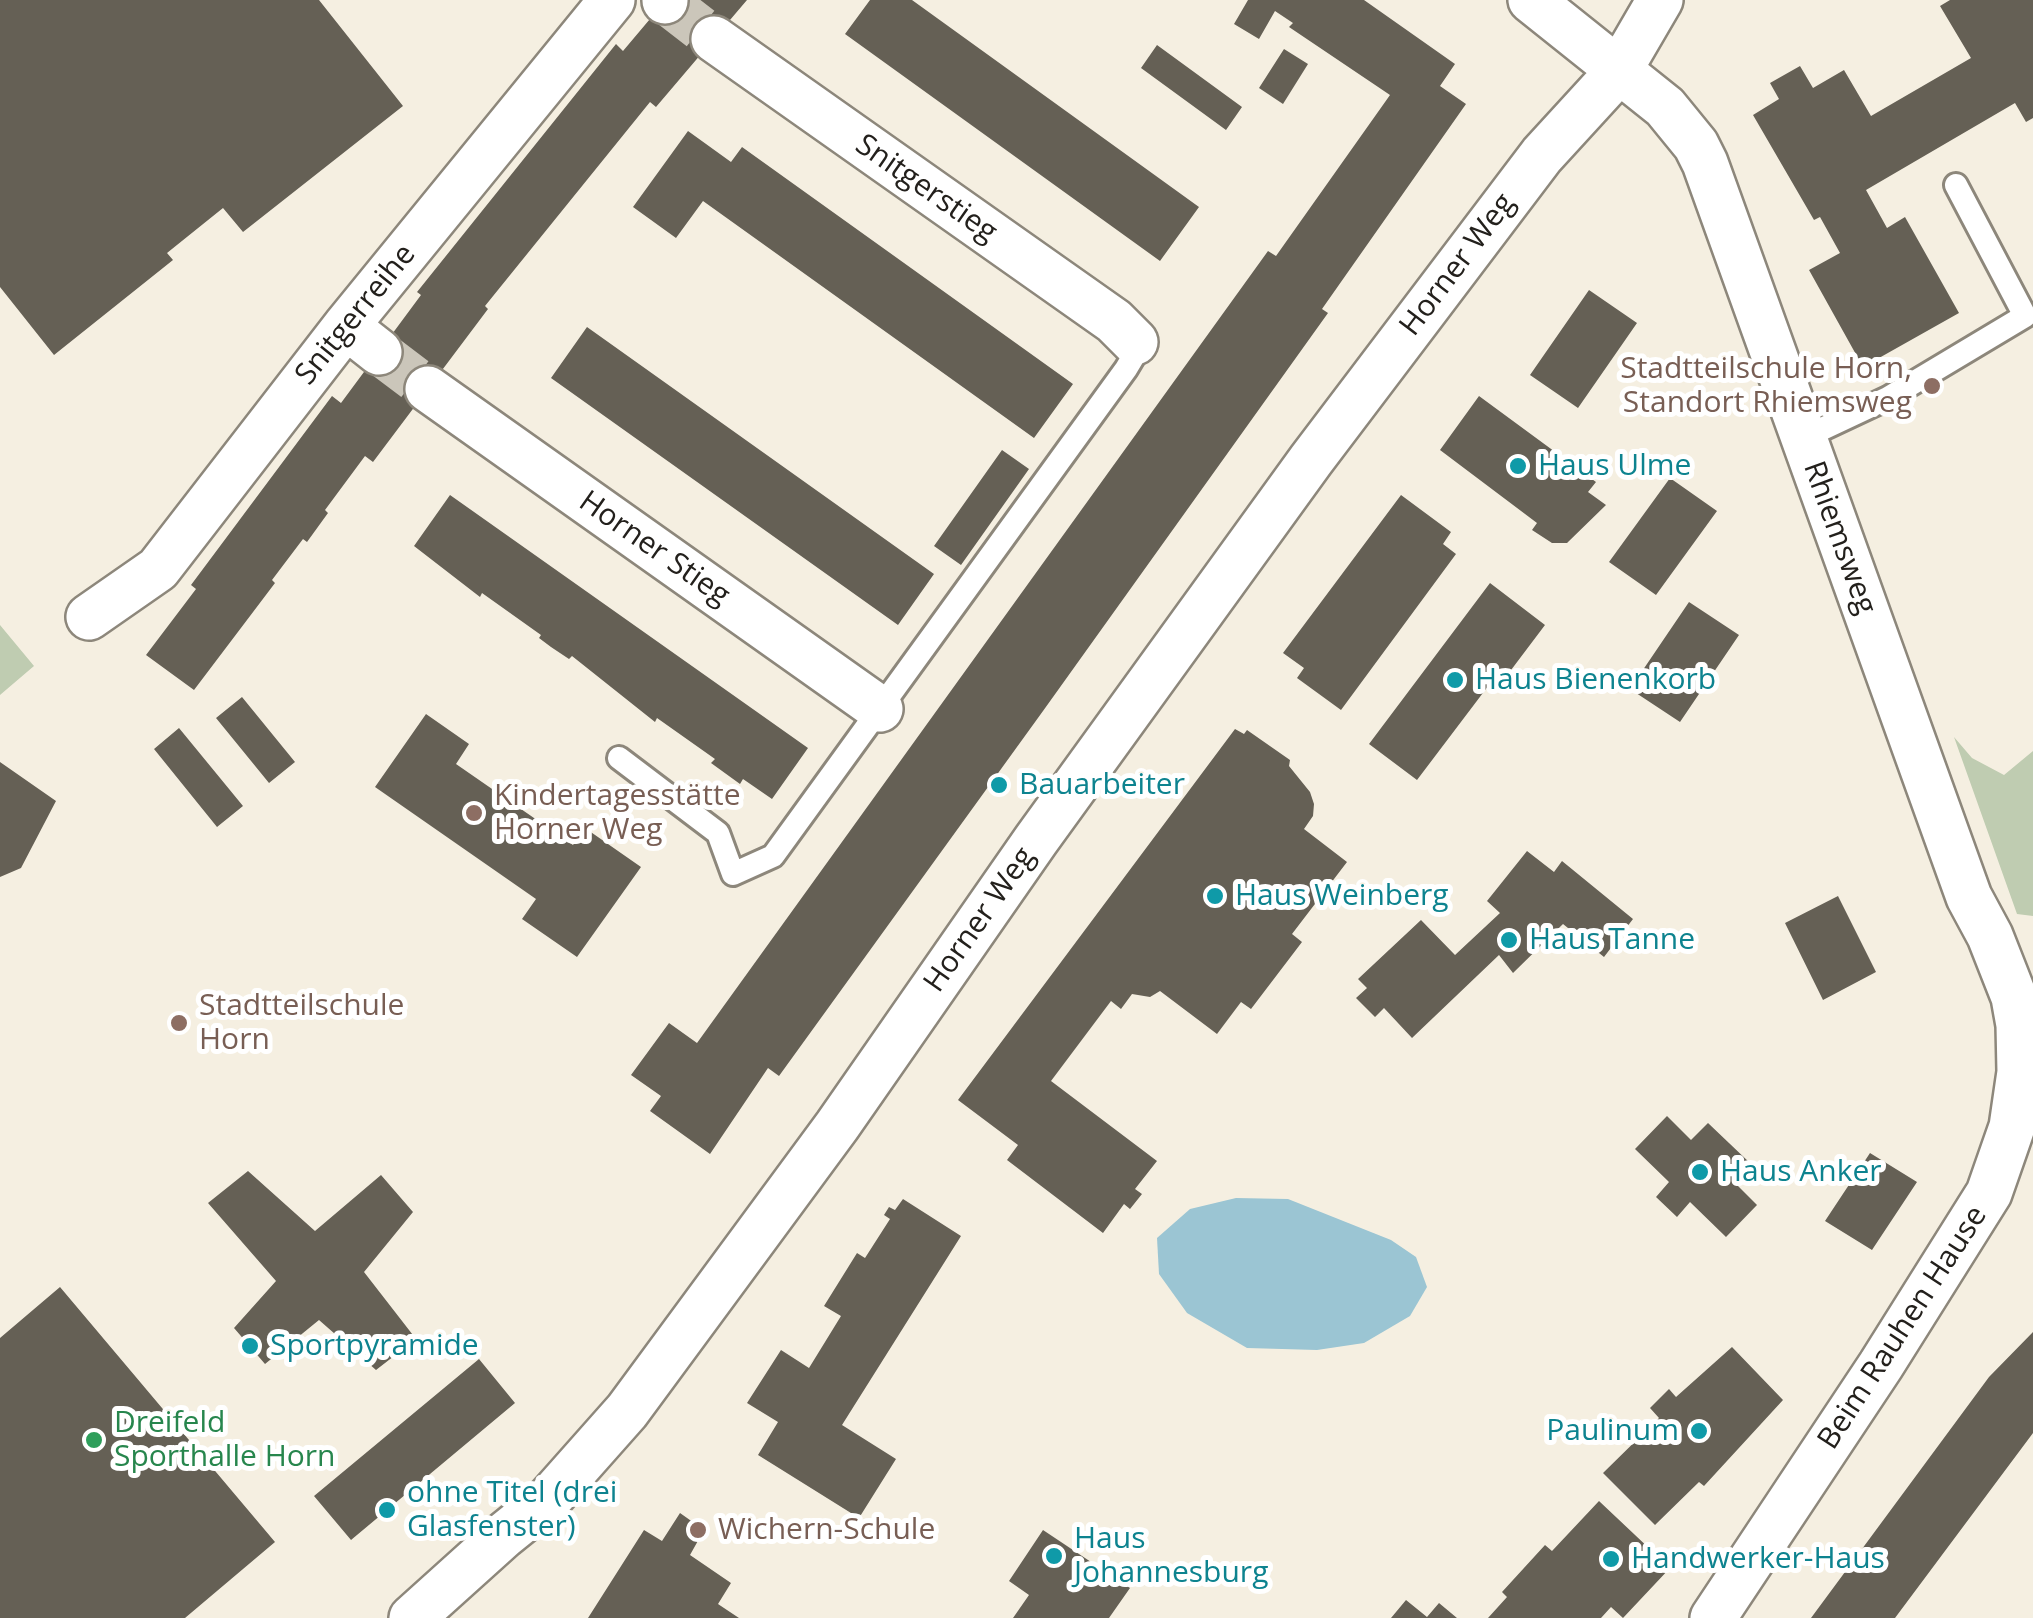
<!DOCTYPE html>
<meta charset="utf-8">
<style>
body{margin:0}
canvas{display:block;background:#f5efe1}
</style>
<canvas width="2033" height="1618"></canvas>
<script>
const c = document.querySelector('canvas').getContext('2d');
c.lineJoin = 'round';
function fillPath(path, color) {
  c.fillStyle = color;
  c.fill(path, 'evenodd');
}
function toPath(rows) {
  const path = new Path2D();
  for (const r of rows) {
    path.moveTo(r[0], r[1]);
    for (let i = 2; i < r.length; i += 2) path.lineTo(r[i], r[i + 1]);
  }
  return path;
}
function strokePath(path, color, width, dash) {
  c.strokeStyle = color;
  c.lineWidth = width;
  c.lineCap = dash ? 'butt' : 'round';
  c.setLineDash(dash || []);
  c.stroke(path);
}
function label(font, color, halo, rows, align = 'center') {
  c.font = font + ' "Open Sans",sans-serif';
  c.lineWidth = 10;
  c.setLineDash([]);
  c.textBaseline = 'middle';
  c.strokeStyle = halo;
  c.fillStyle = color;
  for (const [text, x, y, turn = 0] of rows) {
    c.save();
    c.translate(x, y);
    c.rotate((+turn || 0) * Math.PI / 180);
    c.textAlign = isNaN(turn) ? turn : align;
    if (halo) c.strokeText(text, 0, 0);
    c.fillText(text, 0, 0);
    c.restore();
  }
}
fillPath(toPath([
 [0,625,34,666,0,695],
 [1954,737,1972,758,2004,775,2033,751,2033,916,2017,914]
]), '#bfccb1');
fillPath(toPath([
 [1236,1198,1288,1199,1391,1240,1416,1257,1427,1287,1410,1316,1364,1343,1317,1350,1247,1348,1187,1313,1159,1274,1157,1238,1190,1209]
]), '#9bc5d3');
fillPath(toPath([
 [0,0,319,0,403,106,243,232,223,208,167,253,173,260,54,355,0,287],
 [666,0,747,0,656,107,650,102,485,306,488,309,373,462,365,456,325,510,328,513,307,542,303,539,272,580,275,583,194,690,146,655,196,589,191,585,332,396,341,403,421,295,417,292,616,44,623,51],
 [870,0,912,0,1199,207,1160,261,845,34],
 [1248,0,1364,0,1455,64,1440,86,1466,104,1322,309,1328,313,1043,711,779,1076,768,1068,710,1154,650,1111,661,1096,631,1075,669,1023,697,1043,1268,251,1276,256,1390,95,1289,27,1293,23,1275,11,1259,39,1234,24],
 [1950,0,2033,0,2033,118,2026,122,2015,103,1866,190,1887,228,1905,217,1959,313,1863,367,1809,270,1840,253,1820,217,1814,220,1753,115,1779,99,1770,83,1800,66,1813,88,1844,70,1871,116,1971,58,1940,6],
 [1157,45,1242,107,1226,130,1141,68],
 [1284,49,1308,64,1283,104,1259,88],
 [688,131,731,162,742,147,1073,384,1034,438,703,201,676,238,633,207],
 [1589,290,1637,323,1578,408,1530,375],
 [587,327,934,574,898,625,551,378],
 [1479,396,1596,482,1588,492,1606,505,1567,543,1552,543,1532,530,1537,523,1440,450],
 [1002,450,1029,469,961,565,934,546],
 [1670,478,1717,511,1656,595,1609,562],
 [450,495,808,748,772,799,743,779,740,784,711,763,715,759,657,718,655,722,572,656,569,659,551,647,539,638,541,635,482,593,480,597,414,546],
 [1401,495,1451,532,1443,544,1456,554,1341,710,1297,678,1304,668,1283,653],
 [1490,583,1545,625,1502,682,1495,677,1417,780,1369,744],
 [1689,602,1739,635,1680,722,1630,689],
 [242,697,295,762,269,783,216,718],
 [426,714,469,744,456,764,573,845,585,828,641,867,577,957,522,919,536,899,375,787],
 [179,728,243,806,217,827,154,749],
 [1235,729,1244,734,1247,730,1290,760,1289,766,1310,792,1314,804,1313,816,1304,829,1347,862,1292,934,1302,942,1251,1009,1241,1002,1217,1034,1160,991,1150,997,1132,994,1121,1009,1111,1001,1051,1081,1157,1161,1135,1189,1142,1194,1130,1209,1124,1204,1103,1233,1007,1160,1018,1145,958,1100],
 [0,762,56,801,21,868,0,877],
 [1527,851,1554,872,1562,861,1633,919,1604,957,1563,924,1513,973,1499,955,1412,1038,1384,1008,1375,1017,1356,998,1367,988,1358,979,1421,920,1455,955,1500,913,1487,901],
 [1838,896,1876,972,1823,1000,1785,923],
 [1667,1116,1691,1140,1708,1123,1750,1163,1733,1181,1757,1205,1726,1237,1690,1202,1677,1217,1656,1197,1669,1182,1635,1149],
 [1870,1153,1917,1182,1872,1250,1825,1221],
 [248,1171,315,1231,381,1175,413,1212,364,1272,416,1339,376,1370,319,1320,265,1364,234,1328,276,1281,208,1203],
 [903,1199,961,1236,842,1425,896,1459,859,1518,758,1455,778,1422,747,1403,781,1350,809,1368,841,1316,824,1306,857,1253,865,1258,890,1219,884,1215,889,1207,895,1210],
 [60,1287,275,1542,185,1618,0,1618,0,1338],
 [2033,1332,2033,1433,1895,1618,1811,1618,1989,1377],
 [1732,1347,1783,1400,1704,1486,1699,1482,1655,1525,1603,1473,1659,1418,1650,1408,1669,1389,1676,1397],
 [479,1359,515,1403,351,1540,314,1496],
 [1599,1501,1670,1568,1623,1618,1611,1607,1601,1618,1488,1618,1507,1597,1502,1592,1545,1545,1552,1551],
 [680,1513,704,1530,690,1555,731,1583,718,1604,739,1618,588,1618,644,1530,662,1541],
 [1043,1530,1130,1588,1109,1618,1013,1618,1029,1595,1009,1581],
 [1406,1600,1427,1617,1439,1603,1457,1618,1391,1618]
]), '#656055');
strokePath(toPath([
 [665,1,714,39],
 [379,352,428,389]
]), '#cbc6ba', 45, [45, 22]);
const service = toPath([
 [1803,438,1888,398,2025,316,1956,185],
 [619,758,718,833,733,874,773,856,1126,369,1135,354,1135,342]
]);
const minor = toPath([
 [665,0,665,1],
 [1531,0,1665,107,1696,145,1705,163,1969,897,1990,936,2014,997,2019,1025,2020,1072,2012,1127,1989,1193,1881,1365,1713,1618],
 [714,39,1114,321,1135,342],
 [346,326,379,352],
 [428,389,880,709],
 [89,617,158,569,346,326,612,0],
 [412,1618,503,1536,549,1499,627,1411,837,1126,1036,840,1311,460,1542,155,1618,72,1660,0]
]);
strokePath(service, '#8d877b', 28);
strokePath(minor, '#8d877b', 50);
strokePath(service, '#fff', 22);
strokePath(minor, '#fff', 45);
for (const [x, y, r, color] of [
 [1932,386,10,"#8d6e63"],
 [1518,466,10,"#0f9aa8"],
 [1455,680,10,"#0f9aa8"],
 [999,785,10,"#0f9aa8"],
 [474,813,10,"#8d6e63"],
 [1215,896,10,"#0f9aa8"],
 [1509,940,10,"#0f9aa8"],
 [179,1023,10,"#8d6e63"],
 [1700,1172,10,"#0f9aa8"],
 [250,1346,10,"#0f9aa8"],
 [1699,1431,10,"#0f9aa8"],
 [94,1440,10,"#2e9e5b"],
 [387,1510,10,"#0f9aa8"],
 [698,1530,10,"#8d6e63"],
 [1054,1556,10,"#0f9aa8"],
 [1611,1559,10,"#0f9aa8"]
]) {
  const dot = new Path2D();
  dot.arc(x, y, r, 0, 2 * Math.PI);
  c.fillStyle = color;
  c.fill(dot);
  strokePath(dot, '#fff', 4);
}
label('30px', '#23201c', '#fff', [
 ["Snitgerstieg",926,189,35],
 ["Horner Weg",1458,265,-53],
 ["Snitgerreihe",356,315,-51],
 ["Rhiemsweg",1839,538,70],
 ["Horner Stieg",654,549,35],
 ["Horner Weg",980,920,-55],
 ["Beim Rauhen Hause",1903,1328,-57]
]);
label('30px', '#785e54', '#fff', [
 ["Stadtteilschule Horn,",1912,369,"right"],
 ["Standort Rhiemsweg",1912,403,"right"],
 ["Kindertagesstätte",494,796],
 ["Horner Weg",494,830],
 ["Stadtteilschule",199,1006],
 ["Horn",199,1040],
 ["Wichern-Schule",718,1530]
], 'left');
label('30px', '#0d838f', '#fff', [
 ["Haus Ulme",1538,466],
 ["Haus Bienenkorb",1475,680],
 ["Bauarbeiter",1019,785],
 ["Haus Weinberg",1235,896],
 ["Haus Tanne",1529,940],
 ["Haus Anker",1720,1172],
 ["Sportpyramide",270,1346],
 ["Paulinum",1679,1431,"right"],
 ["ohne Titel (drei",407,1493],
 ["Glasfenster)",407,1527],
 ["Haus",1074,1539],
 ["Johannesburg",1074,1573],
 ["Handwerker-Haus",1631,1559]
], 'left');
label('30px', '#27864d', '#fff', [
 ["Dreifeld",114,1423],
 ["Sporthalle Horn",114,1457]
], 'left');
</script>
